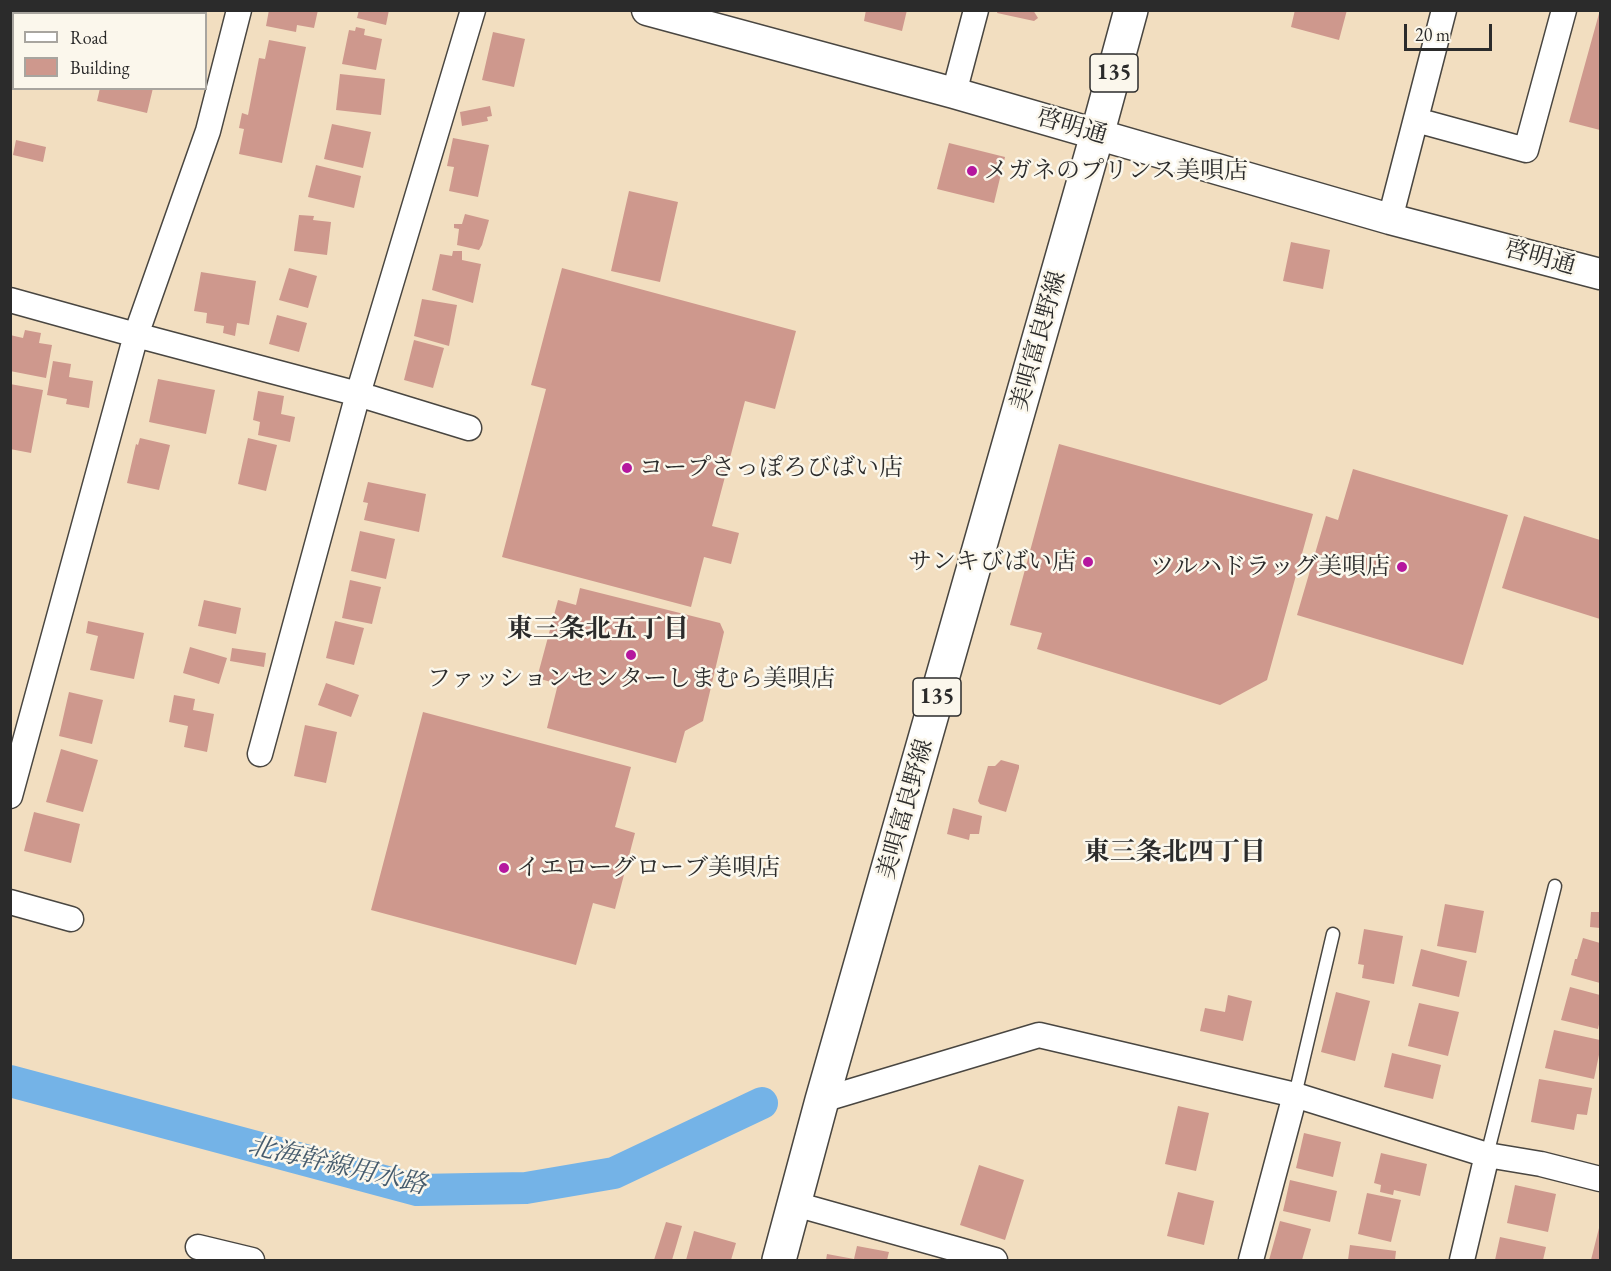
<!DOCTYPE html>
<meta charset="utf-8">
<style>
body{margin:0}
#map{position:relative;width:1611px;height:1271px;overflow:hidden;background:#f2dec0;font-family:"EB Garamond",serif}
canvas{display:block}
.frame{position:absolute;inset:0;border:12px solid #2b2b2b;pointer-events:none}
.legend{position:absolute;left:12px;top:12px;width:195px;height:78px;box-sizing:border-box;background:#fbf7ec;border:2px solid #a8a59f;margin:0;padding:8px 10px;list-style:none;font-size:18px;color:#2b2b2b}
.legend li{display:flex;align-items:center;gap:12px;height:30px}
.legend b{width:30px;border:2px solid #a8a59f}
.scale{position:absolute;left:1404px;top:24px;width:88px;height:27px;box-sizing:border-box;border:3px solid #2b2b2b;border-top:0;padding-left:8px;font-size:18px;line-height:21px;white-space:nowrap;color:#2b2b2b;-webkit-text-stroke:4px #fbf7ec;paint-order:stroke}
</style>
<div id="map">
<canvas width="1611" height="1271"></canvas>
<div class="frame"></div>
<ul class="legend">
<li><b style="height:8px;background:#fff"></b>Road</li>
<li><b style="height:16px;background:#ce988d"></b>Building</li>
</ul>
<div class="scale">20 m</div>
</div>
<script>
const c = document.querySelector('canvas').getContext('2d');
c.lineJoin = 'round';
function toPath(rows) {
  const path = new Path2D();
  for (const r of rows) {
    path.moveTo(r[0], r[1]);
    for (let i = 2; i < r.length; i += 2) path.lineTo(r[i], r[i + 1]);
  }
  return path;
}
function strokePath(path, color, width, dash) {
  c.strokeStyle = color;
  c.lineWidth = width;
  c.lineCap = dash ? 'butt' : 'round';
  c.setLineDash(dash || []);
  c.stroke(path);
}
function fillPath(path, color) {
  c.fillStyle = color;
  c.fill(path, 'evenodd');
}
function label(font, color, halo, rows, align = 'center') {
  c.font = font + ' "EB Garamond","Noto Serif JP",serif';
  c.lineWidth = 5;
  c.setLineDash([]);
  c.textBaseline = 'middle';
  c.strokeStyle = halo;
  c.fillStyle = color;
  for (const [text, x, y, turn = 0] of rows) {
    c.save();
    c.translate(x, y);
    c.rotate((+turn || 0) * Math.PI / 180);
    c.textAlign = isNaN(turn) ? turn : align;
    if (halo) c.strokeText(text, 0, 0);
    c.fillText(text, 0, 0);
    c.restore();
  }
}
strokePath(toPath([
 [10,1081,417,1190,526,1188,614,1173,762,1103]
]), '#74b3e7', 32);
fillPath(toPath([
 [166,10,181,12,180,14,166,14],
 [269,10,318,10,314,28,297,25,296,32,266,26],
 [359,10,389,10,386,25,357,18],
 [866,10,907,10,902,31,864,21],
 [998,10,1033,10,1038,18,1034,21,997,13],
 [1295,10,1347,10,1339,40,1291,27],
 [1600,10,1600,130,1569,122],
 [10,13,14,14,14,24,11,31],
 [356,27,365,29,364,35,382,39,376,70,342,64,349,30,355,31],
 [493,32,525,39,514,87,482,80],
 [269,40,306,47,282,163,239,154,244,129,239,128,242,113,248,115,259,58,265,59],
 [340,74,385,79,381,115,336,110],
 [100,88,153,88,147,113,97,101],
 [490,106,492,116,487,117,488,121,462,126,460,112],
 [332,124,371,132,363,168,324,159],
 [453,138,489,145,478,197,449,191,454,167,447,166],
 [16,140,46,147,43,162,13,155],
 [949,143,1005,157,994,203,937,189],
 [316,165,361,176,354,208,308,197],
 [629,191,678,202,660,282,611,271],
 [465,214,489,220,482,245,479,250,457,245,459,229,454,228,454,224,462,224],
 [299,215,314,216,313,220,331,222,327,255,294,251],
 [1291,242,1330,250,1323,289,1283,281],
 [453,251,462,251,462,260,481,264,473,303,432,290,440,254,452,256],
 [289,268,317,276,308,308,279,300],
 [562,268,796,331,775,409,745,401,712,526,739,533,731,564,704,557,691,607,502,557,546,389,531,385],
 [201,272,256,281,249,325,237,323,235,336,223,333,224,326,206,323,207,313,194,311],
 [422,299,457,305,449,346,414,336],
 [277,315,307,323,299,352,269,344],
 [25,330,41,333,39,343,52,345,46,378,10,371,10,335,23,338],
 [414,340,444,348,433,388,404,380],
 [53,361,71,364,69,377,93,381,89,408,66,404,67,399,47,395],
 [158,379,215,390,206,434,149,422],
 [10,384,43,390,31,453,10,449],
 [258,391,284,396,281,414,295,417,290,442,258,435,260,422,253,420],
 [140,438,170,445,159,490,127,483,136,444,138,445],
 [248,438,277,445,266,491,238,484],
 [1059,444,1313,514,1267,680,1220,705,1037,649,1042,633,1010,625],
 [1353,469,1508,515,1463,665,1297,615,1326,516,1338,520],
 [368,482,426,494,419,532,364,520,368,503,363,502],
 [1524,516,1600,540,1600,619,1502,588],
 [360,531,395,539,386,579,351,571],
 [350,580,381,587,372,624,342,618],
 [580,588,720,623,724,632,703,721,685,731,676,763,547,728,558,684,537,678,558,600,576,605],
 [204,600,241,608,236,634,198,626],
 [88,621,144,633,134,679,90,670,98,636,86,633],
 [335,621,364,628,354,665,326,658],
 [190,647,227,658,219,684,183,673],
 [232,648,266,653,264,667,230,661],
 [326,683,359,695,351,717,318,705],
 [69,692,103,700,92,744,59,736],
 [174,695,195,699,193,710,214,714,207,752,184,747,188,726,169,722],
 [423,712,631,767,615,827,635,833,615,909,593,903,576,965,371,910],
 [305,725,337,732,326,783,294,776],
 [61,749,98,760,83,812,46,802],
 [1001,760,1019,765,1019,768,1006,812,980,804,978,801,988,766,995,766],
 [953,808,982,816,979,834,970,834,969,840,947,834],
 [34,812,80,824,71,863,24,851],
 [1445,904,1484,911,1476,953,1437,946],
 [1591,912,1600,912,1600,928,1590,927],
 [1364,929,1403,936,1394,984,1362,978,1364,965,1358,964],
 [1583,938,1600,943,1600,983,1571,975,1575,959,1577,959],
 [1421,949,1467,961,1459,997,1412,986],
 [1570,987,1600,995,1600,1020,1598,1029,1561,1020],
 [1336,992,1370,1001,1355,1061,1321,1052],
 [1228,995,1252,1001,1243,1041,1200,1031,1205,1008,1225,1012],
 [1419,1003,1459,1012,1448,1056,1408,1046],
 [1554,1030,1600,1040,1600,1050,1594,1079,1545,1068],
 [1392,1053,1441,1065,1433,1099,1384,1087],
 [1539,1079,1592,1088,1587,1115,1577,1114,1574,1130,1531,1122],
 [1178,1106,1209,1113,1196,1171,1165,1164],
 [1304,1133,1341,1142,1333,1177,1296,1168],
 [1381,1153,1427,1164,1420,1196,1394,1190,1393,1195,1380,1192,1381,1185,1374,1183],
 [979,1165,1024,1180,1005,1240,960,1225],
 [1290,1180,1337,1191,1330,1222,1283,1211],
 [1515,1185,1556,1194,1548,1232,1507,1223],
 [1178,1192,1214,1201,1204,1245,1167,1236],
 [1367,1193,1401,1200,1391,1242,1358,1234],
 [1280,1221,1311,1229,1302,1260,1269,1260],
 [666,1222,682,1226,672,1260,654,1260],
 [1600,1224,1600,1260,1591,1260],
 [694,1231,736,1243,731,1260,686,1260],
 [1500,1237,1546,1247,1543,1260,1495,1260],
 [1350,1245,1396,1251,1395,1260,1348,1260],
 [857,1246,889,1252,887,1260,826,1260,827,1254,854,1259]
]), '#ce988d');
const service = toPath([
 [1295,1095,1333,934],
 [1487,1155,1555,886]
]);
const minor = toPath([
 [954,93,976,10],
 [1416,120,1526,150,1564,10],
 [1390,219,1444,10],
 [10,300,136,335,358,394,469,428],
 [260,754,358,394,473,10],
 [10,796,136,335,208,131,239,10],
 [10,902,71,919],
 [822,1100,1039,1035,1295,1095,1487,1155,1541,1164,1600,1179],
 [795,1204,995,1260],
 [198,1247,252,1260],
 [1251,1260,1295,1095],
 [1462,1260,1487,1155]
]);
const tertiary = toPath([
 [647,10,954,93,1390,219,1600,274]
]);
const primary = toPath([
 [779,1260,822,1100,1097,135,1131,10]
]);
strokePath(service, '#494641', 15);
strokePath(minor, '#494641', 27);
strokePath(tertiary, '#494641', 33);
strokePath(primary, '#494641', 36);
strokePath(service, '#fff', 12);
strokePath(minor, '#fff', 24);
strokePath(tertiary, '#fff', 30);
strokePath(primary, '#fff', 33);
for (const [x, y, r, color] of [
 [972,171,6,"#b5179e"],
 [627,468,6,"#b5179e"],
 [1088,562,6,"#b5179e"],
 [1402,567,6,"#b5179e"],
 [631,655,6,"#b5179e"],
 [504,868,6,"#b5179e"]
]) {
  const dot = new Path2D();
  dot.arc(x, y, r, 0, 2 * Math.PI);
  c.fillStyle = color;
  c.fill(dot);
  strokePath(dot, '#fbf7ec', 2);
}
for (const [x, y, w] of [
 [1114,73,48],
 [937,697,48]
]) {
  const box = new Path2D();
  box.roundRect(x - w / 2, y - 19, w, 38, 4.5);
  c.fillStyle = '#fbf7ec';
  c.fill(box);
  strokePath(box, '#2b2b2b', 1.5);
}
label('bold 22px', '#2b2b2b', null, [
 ["135",1114,73],
 ["135",937,697]
]);
label('24px', '#2b2b2b', '#fbf7ec', [
 ["啓明通",1072,127,16],
 ["啓明通",1540,258,15],
 ["美唄富良野線",1039,341,-74],
 ["美唄富良野線",906,809,-74]
]);
label('24px', '#2b2b2b', '#fbf7ec', [
 ["メガネのプリンス美唄店",984,171],
 ["コープさっぽろびばい店",639,468],
 ["サンキびばい店",1076,562,"right"],
 ["ツルハドラッグ美唄店",1390,567,"right"],
 ["ファッションセンターしまむら美唄店",631,679,"center"],
 ["イエローグローブ美唄店",516,868]
], 'left');
label('bold 26px', '#2b2b2b', '#fbf7ec', [
 ["東三条北五丁目",598,630],
 ["東三条北四丁目",1175,853]
]);
label('italic 26px', '#455b6d', '#fbf7ec', [
 ["北海幹線用水路",337,1166,13]
]);
</script>
